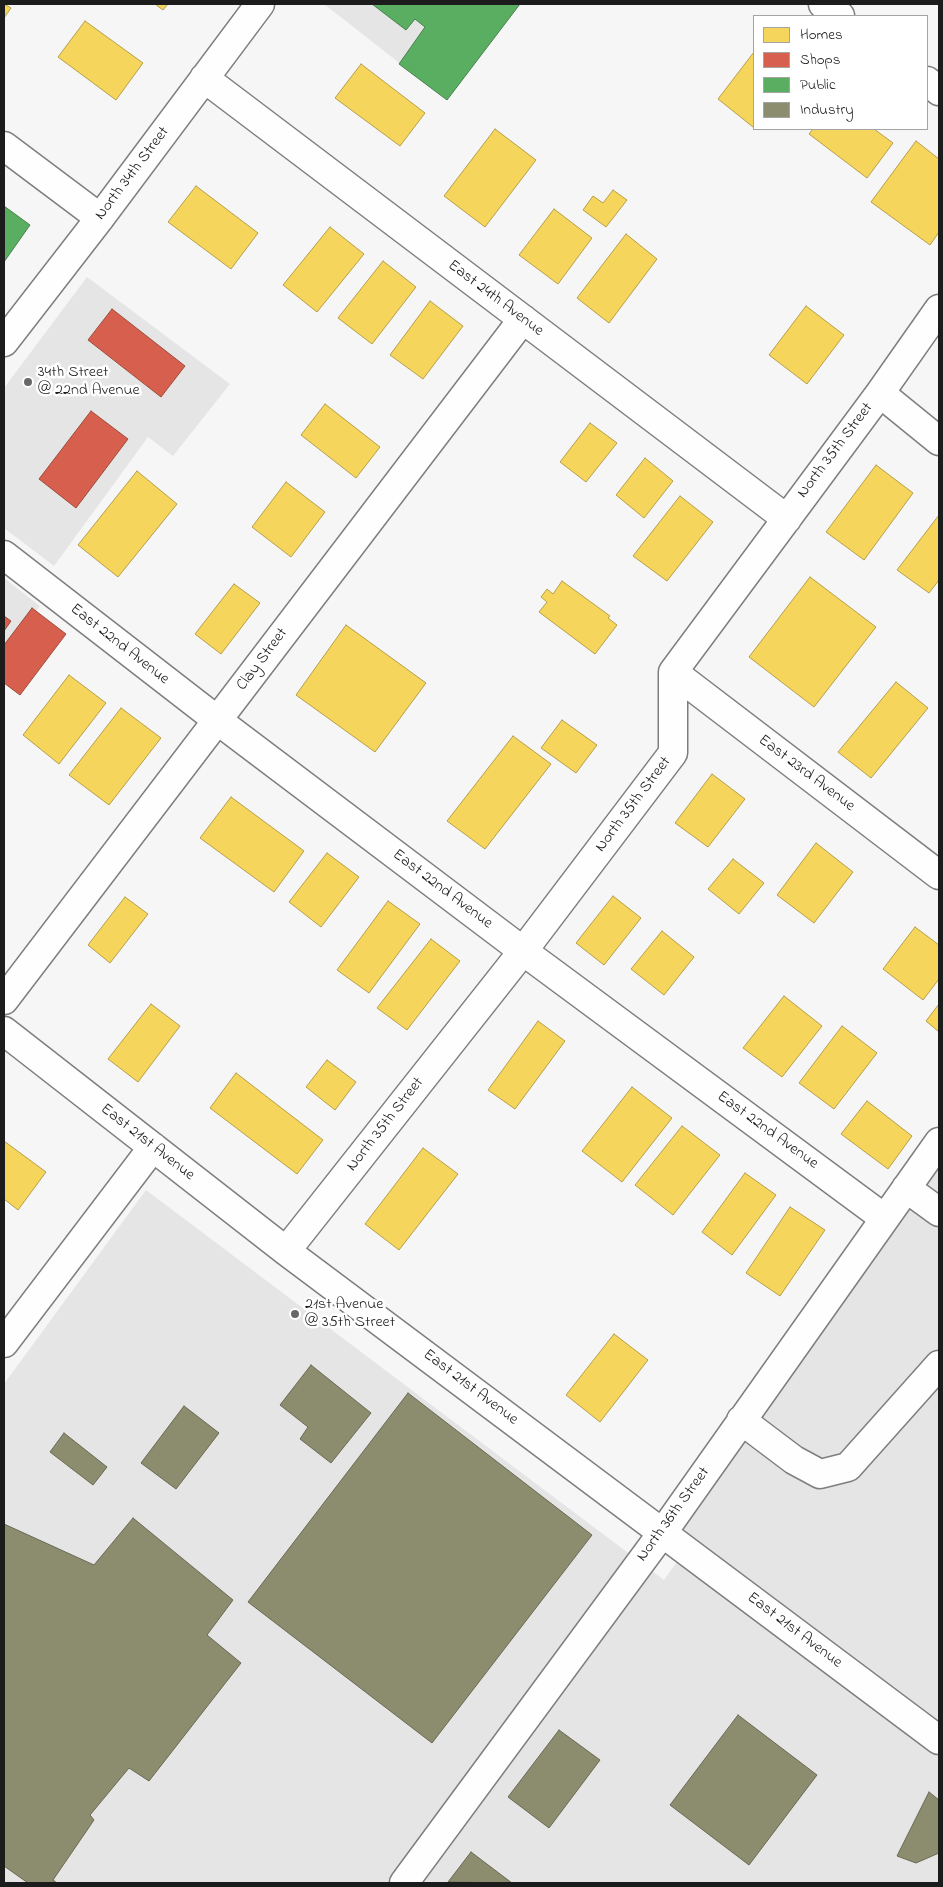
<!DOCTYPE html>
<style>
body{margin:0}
#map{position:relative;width:943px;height:1887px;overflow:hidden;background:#f6f6f6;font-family:"Indie Flower",sans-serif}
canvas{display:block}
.frame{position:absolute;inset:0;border:5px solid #1c1c1c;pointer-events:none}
.legend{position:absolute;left:753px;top:15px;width:175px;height:115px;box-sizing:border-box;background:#fff;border:1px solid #a4a4a4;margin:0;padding:6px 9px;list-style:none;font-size:15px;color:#1c1c1c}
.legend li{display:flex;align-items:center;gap:10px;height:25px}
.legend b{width:25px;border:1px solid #a4a4a4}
</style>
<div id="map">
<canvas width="943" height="1887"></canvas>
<div class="frame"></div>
<ul class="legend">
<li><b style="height:14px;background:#f6d55c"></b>Homes</li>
<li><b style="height:14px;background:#d6604d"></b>Shops</li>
<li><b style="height:14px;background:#5aae61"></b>Public</li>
<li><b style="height:14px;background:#8c8c6e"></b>Industry</li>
</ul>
</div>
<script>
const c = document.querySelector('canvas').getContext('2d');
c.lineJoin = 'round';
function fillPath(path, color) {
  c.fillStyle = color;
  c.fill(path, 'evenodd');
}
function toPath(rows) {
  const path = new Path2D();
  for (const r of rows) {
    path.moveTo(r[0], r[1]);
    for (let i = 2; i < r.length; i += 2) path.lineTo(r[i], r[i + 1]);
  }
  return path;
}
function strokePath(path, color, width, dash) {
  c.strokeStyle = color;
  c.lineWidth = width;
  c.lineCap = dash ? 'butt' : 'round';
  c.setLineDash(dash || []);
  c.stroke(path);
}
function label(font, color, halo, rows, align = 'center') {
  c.font = font + ' "Indie Flower",sans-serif';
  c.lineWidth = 5;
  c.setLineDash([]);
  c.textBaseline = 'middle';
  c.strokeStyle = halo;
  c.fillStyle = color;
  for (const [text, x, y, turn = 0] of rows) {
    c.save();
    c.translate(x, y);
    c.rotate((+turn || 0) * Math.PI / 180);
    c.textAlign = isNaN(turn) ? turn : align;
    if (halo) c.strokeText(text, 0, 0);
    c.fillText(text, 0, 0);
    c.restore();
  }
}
fillPath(toPath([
 [324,4,507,4,439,94],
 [87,277,230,384,173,456,148,437,54,566,4,528,4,388],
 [4,578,40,606,4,654],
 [939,1158,939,1883,4,1883,4,1384,146,1190,664,1580,693,1539,677,1527]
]), '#e5e5e5');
const homes = toPath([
 [4,4,11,8,4,18,4,4],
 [155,4,168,4,163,10,155,4],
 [85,21,143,63,116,100,58,57,85,21],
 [754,52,754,126,753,127,718,99,754,52],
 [361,64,425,113,400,146,335,98,361,64],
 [495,129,536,160,485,227,444,196,495,129],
 [813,129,874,129,893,143,867,178,809,134,813,129],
 [916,141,939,159,939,232,930,245,871,202,916,141],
 [196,186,258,233,231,269,168,222,196,186],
 [613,190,627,200,606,227,583,210,593,196,603,203,613,190],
 [554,209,592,238,558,284,519,255,554,209],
 [330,227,364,254,317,312,283,285,330,227],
 [626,234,657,259,609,323,577,298,626,234],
 [383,261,416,287,372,344,338,318,383,261],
 [430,301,463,326,423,379,390,355,430,301],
 [806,306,844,335,807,384,769,355,806,306],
 [325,404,380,447,356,478,301,435,325,404],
 [590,423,617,443,586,482,560,462,590,423],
 [645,458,673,481,644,518,616,495,645,458],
 [876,465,913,493,864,560,826,532,876,465],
 [137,471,177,504,118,577,78,545,137,471],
 [286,482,325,512,291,557,252,527,286,482],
 [680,496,713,522,667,581,633,556,680,496],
 [939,515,939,580,929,593,897,570,939,515],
 [810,577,876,627,814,707,749,657,810,577],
 [562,581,610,616,608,618,617,625,595,654,539,612,547,602,541,597,547,589,553,594,562,581],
 [234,584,260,603,221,654,195,634,234,584],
 [346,625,426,683,375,752,296,695,346,625],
 [69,675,106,703,59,764,23,735,69,675],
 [896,682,928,708,871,778,838,752,896,682],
 [121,708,161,738,109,805,69,775,121,708],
 [562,720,597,745,576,773,541,748,562,720],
 [513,736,551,764,485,849,447,821,513,736],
 [712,774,745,799,708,847,675,823,712,774],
 [231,797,304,851,274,892,200,838,231,797],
 [816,843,853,872,814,923,777,895,816,843],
 [327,853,359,877,321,927,289,902,327,853],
 [733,859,764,883,739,914,708,889,733,859],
 [613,896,641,918,604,965,576,943,613,896],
 [125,897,148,914,110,963,88,945,125,897],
 [388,901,420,924,369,993,337,970,388,901],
 [915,927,939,945,939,979,923,1000,883,969,915,927],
 [662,931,694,957,664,995,631,969,662,931],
 [431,939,460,961,407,1030,377,1008,431,939],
 [784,996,822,1026,782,1077,743,1048,784,996],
 [151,1004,180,1026,138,1082,108,1059,151,1004],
 [939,1004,939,1032,926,1021,939,1004],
 [538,1021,565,1041,515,1109,488,1090,538,1021],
 [842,1026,877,1053,834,1109,799,1083,842,1026],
 [327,1060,356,1082,335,1110,306,1087,327,1060],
 [236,1073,323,1140,297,1174,210,1108,236,1073],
 [632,1087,672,1118,622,1182,582,1151,632,1087],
 [867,1101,912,1136,888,1169,841,1134,867,1101],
 [682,1126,720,1155,673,1215,635,1185,682,1126],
 [4,1141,46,1172,18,1210,4,1199,4,1141],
 [423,1148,458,1174,399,1250,365,1224,423,1148],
 [745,1173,776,1195,732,1255,702,1232,745,1173],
 [790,1207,825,1230,780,1296,746,1273,790,1207],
 [614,1334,648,1360,600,1422,566,1395,614,1334]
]);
fillPath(homes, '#f6d55c');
strokePath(homes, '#b59e49', 1);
const shops = toPath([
 [112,309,185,366,161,397,88,340,112,309],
 [91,411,128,439,76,508,39,479,91,411],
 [32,608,66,634,20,695,4,683,4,645,32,608],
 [4,616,11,621,4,631,4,616]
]);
fillPath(shops, '#d6604d');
strokePath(shops, '#9e4c3e', 1);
const public = toPath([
 [372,4,520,4,447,100,399,64,425,27,415,19,406,30,372,4],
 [4,206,30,225,4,262,4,206]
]);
fillPath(public, '#5aae61');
strokePath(public, '#47824c', 1);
const industry = toPath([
 [311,1365,371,1413,331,1463,300,1439,308,1427,280,1405,311,1365],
 [408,1393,592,1535,432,1743,248,1602,408,1393],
 [184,1406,219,1433,176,1489,141,1463,184,1406],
 [64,1433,107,1467,93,1485,50,1452,64,1433],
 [133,1518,233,1600,207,1635,241,1663,149,1781,129,1768,90,1815,94,1820,53,1880,57,1883,28,1883,4,1866,4,1524,94,1565,133,1518],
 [738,1715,817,1775,749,1865,670,1805,738,1715],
 [559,1730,600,1760,549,1828,508,1797,559,1730],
 [929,1792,939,1800,939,1853,916,1863,897,1856,929,1792],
 [471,1852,512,1883,448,1882,471,1852]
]);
fillPath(industry, '#8c8c6e');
strokePath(industry, '#6a6a55', 1);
const minor = toPath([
 [823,4,840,16],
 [204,78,787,519],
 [927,81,939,91],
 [4,146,100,218],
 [4,342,100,218,260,4],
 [880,393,939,441],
 [4,555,217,720,523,951,884,1218],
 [673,672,939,875],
 [4,1000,523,319],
 [4,1031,286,1251,939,1740],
 [906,1188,939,1212],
 [286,1251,523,951,673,753,673,672,880,393,939,309],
 [4,1343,153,1147],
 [741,1420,794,1460,820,1474,848,1467,939,1365],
 [404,1883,663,1532,939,1142]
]);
strokePath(minor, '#7e7e7e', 31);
strokePath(minor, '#fefefe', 28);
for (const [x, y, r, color] of [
 [28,382,5,"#686868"],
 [295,1314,5,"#686868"]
]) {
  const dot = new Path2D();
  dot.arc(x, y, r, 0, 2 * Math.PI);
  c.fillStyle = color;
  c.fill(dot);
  strokePath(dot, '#fff', 2);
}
label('16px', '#1c1c1c', '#fff', [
 ["North 34th Street",133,174,-53],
 ["East 24th Avenue",495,299,37],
 ["North 35th Street",836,451,-53],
 ["East 22nd Avenue",119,645,38],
 ["Clay Street",263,660,-53],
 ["East 23rd Avenue",806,774,37],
 ["North 35th Street",634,805,-53],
 ["East 22nd Avenue",442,890,37],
 ["North 35th Street",386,1125,-52],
 ["East 22nd Avenue",767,1131,36],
 ["East 21st Avenue",147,1143,38],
 ["East 21st Avenue",470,1388,37],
 ["North 36th Street",674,1515,-54],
 ["East 21st Avenue",794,1631,37]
]);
label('16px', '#1c1c1c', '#fff', [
 ["34th Street",38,373],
 ["@ 22nd Avenue",38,391],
 ["21st Avenue",305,1305],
 ["@ 35th Street",305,1323]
], 'left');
</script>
